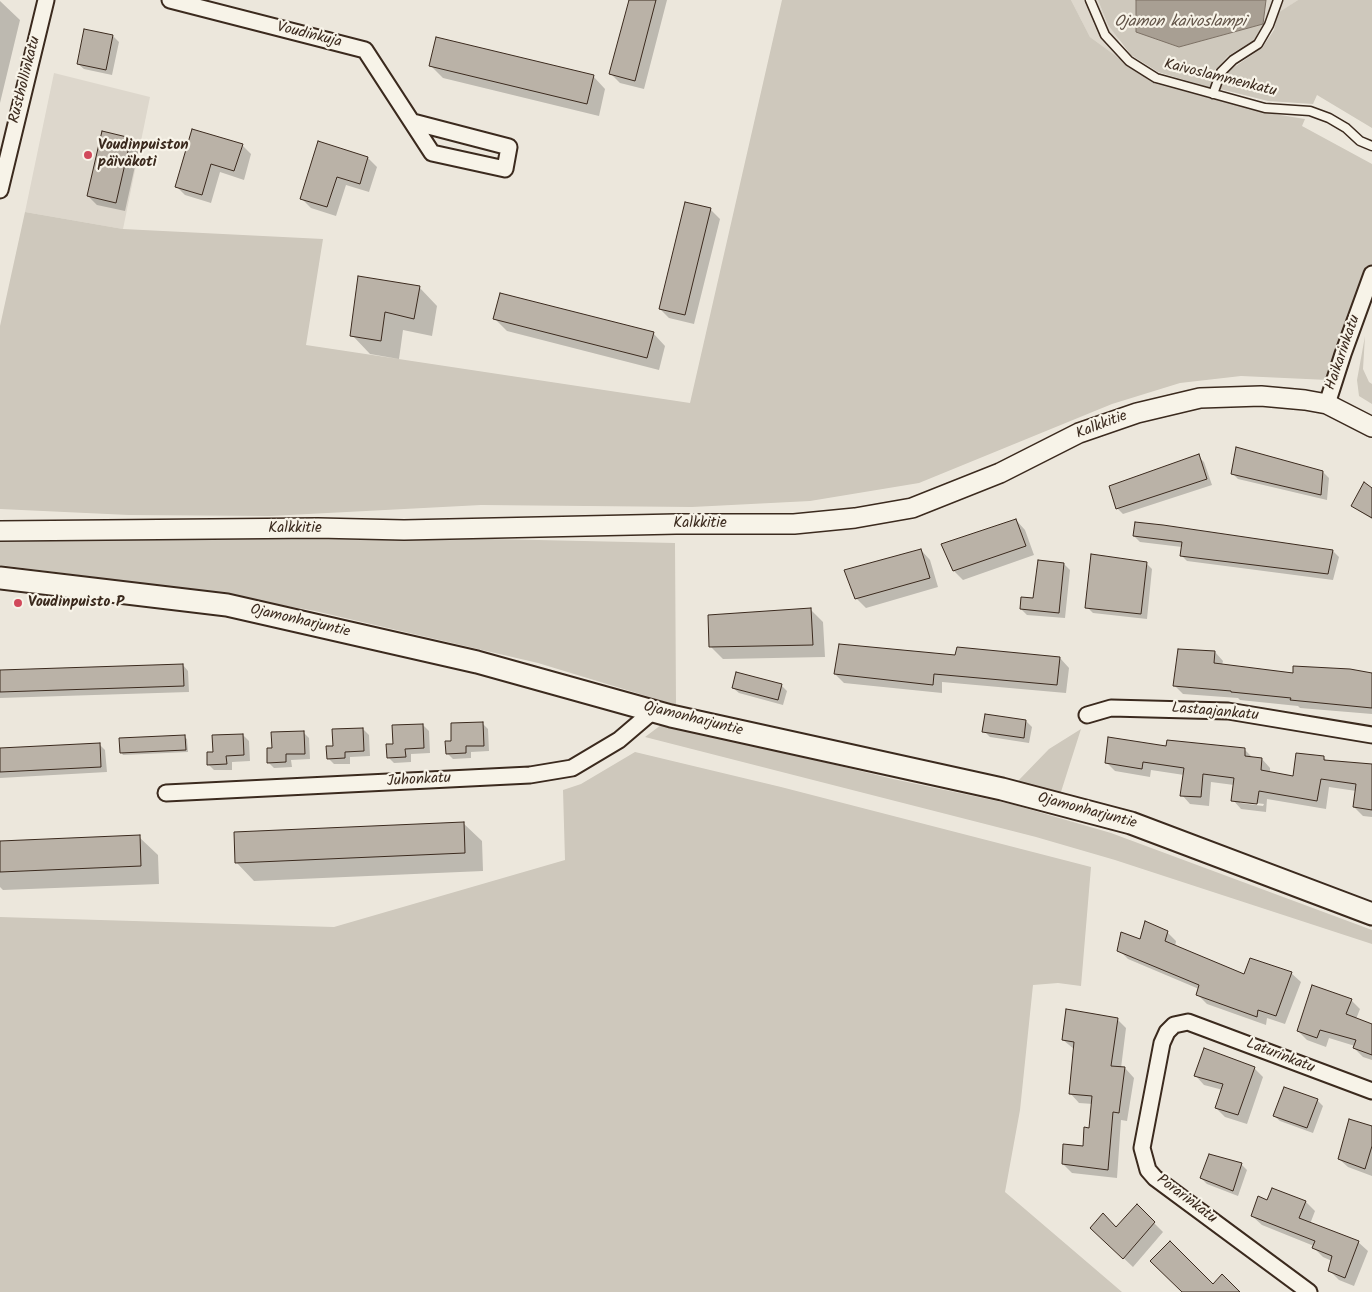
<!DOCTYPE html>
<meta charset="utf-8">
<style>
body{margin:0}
canvas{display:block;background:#ece7dc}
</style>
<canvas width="1372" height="1292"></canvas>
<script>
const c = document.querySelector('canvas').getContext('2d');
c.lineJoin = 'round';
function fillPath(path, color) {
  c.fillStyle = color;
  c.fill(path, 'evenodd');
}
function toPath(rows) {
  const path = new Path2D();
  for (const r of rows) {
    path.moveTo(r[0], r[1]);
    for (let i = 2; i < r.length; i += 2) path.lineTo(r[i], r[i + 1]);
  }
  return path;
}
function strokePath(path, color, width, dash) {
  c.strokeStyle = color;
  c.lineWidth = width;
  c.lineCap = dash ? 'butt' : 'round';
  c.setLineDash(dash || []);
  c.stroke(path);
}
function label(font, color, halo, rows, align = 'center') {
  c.font = font + ' Kalam,sans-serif';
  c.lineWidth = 4.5;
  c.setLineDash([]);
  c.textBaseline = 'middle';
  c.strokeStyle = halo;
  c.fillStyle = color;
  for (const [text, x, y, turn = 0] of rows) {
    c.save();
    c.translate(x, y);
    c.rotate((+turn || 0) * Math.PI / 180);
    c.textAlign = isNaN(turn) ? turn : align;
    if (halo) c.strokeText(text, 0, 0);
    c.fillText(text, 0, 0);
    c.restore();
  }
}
fillPath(toPath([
 [1071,0,1098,0,1108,25,1119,37,1117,57,1090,37],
 [1266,0,1298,0,1263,24],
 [54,73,150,97,123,229,25,212]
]), '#ddd7cc');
fillPath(toPath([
 [782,0,1071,0,1090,37,1153,83,1262,112,1305,119,1302,126,1372,164,1372,272,1328,380,1241,376,1180,383,1112,404,919,483,810,501,692,507,481,505,270,516,129,515,0,509,0,326,25,212,123,229,323,239,306,345,690,403],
 [1098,0,1136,0,1137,32,1179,47,1263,24,1254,40,1228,56,1215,70,1211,88,1158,72,1131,55,1108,25],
 [1298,0,1372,0,1372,128,1317,95,1313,104,1268,101,1220,89,1227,72,1262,48,1274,30,1278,13],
 [1365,336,1363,369,1369,382,1372,384,1372,404,1359,396,1357,380],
 [309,535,675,543,676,705,538,663,315,611,195,590,0,565,0,541,58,538],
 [661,725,680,727,893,779,1011,804,1111,833,1372,930,1372,944,1115,860,1036,837,645,737],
 [1081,729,1060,795,1017,782,1049,749],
 [635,752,781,787,1091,867,1081,986,1058,983,1033,985,1020,1110,1005,1192,1122,1292,0,1292,0,917,334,927,565,860,563,790,581,784]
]), '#cec8bc');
const water = toPath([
 [1136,0,1266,0,1263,24,1179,47,1136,32,1136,0]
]);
fillPath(water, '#a89f93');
strokePath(water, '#7c7064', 1);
fillPath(toPath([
 [630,0,667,0,644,89,620,83,611,74],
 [0,1,20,20,0,103],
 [113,36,119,42,112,75,84,69,78,64],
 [431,66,593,76,605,89,599,116,443,78],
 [193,130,242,145,251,154,244,180,220,172,211,203,185,195,176,186],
 [130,139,139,148,125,211,97,205,88,196],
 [368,158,377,167,369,192,346,185,336,216,311,208,302,199],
 [686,203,711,210,720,219,694,324,669,318,660,309],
 [419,287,437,306,432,336,403,330,399,359,370,354,352,335],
 [495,319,653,333,665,346,659,370,507,331],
 [1198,456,1204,462,1212,485,1123,514,1117,508],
 [1323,472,1329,478,1327,500,1238,479,1232,473],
 [1372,489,1372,519,1359,511,1353,505],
 [1016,520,1025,530,1034,555,963,580,954,571,942,545],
 [1134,536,1333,551,1339,557,1333,580,1187,561,1181,555,1182,547,1140,542],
 [921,550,930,560,938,587,866,608,856,598],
 [1039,561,1064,564,1070,570,1065,618,1027,615,1021,609,1034,599],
 [1146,563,1152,569,1147,619,1093,613,1087,607],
 [811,610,823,622,825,657,723,659,711,647],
 [1215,652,1223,661,1222,665,1294,674,1372,674,1372,714,1300,708,1298,706,1240,700,1238,698,1183,694,1175,686],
 [956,657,1060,658,1069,668,1066,693,942,682,942,693,844,683,835,674],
 [183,665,188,671,189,692,0,698,0,671],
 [781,685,787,691,783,705,739,693,733,688],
 [1026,721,1032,727,1029,743,990,737,984,731],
 [482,723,488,729,489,751,471,752,471,758,453,759,447,753,453,742],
 [423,725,429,731,430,753,411,754,411,762,394,763,388,757,394,745],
 [363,729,369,735,370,756,350,757,350,764,334,764,328,758,334,747],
 [303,732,309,738,310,759,291,760,292,767,274,768,268,762,273,749],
 [243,735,249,741,250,761,232,762,232,770,214,770,208,764,214,753],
 [184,737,187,739,188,752,123,755,121,752],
 [99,744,105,750,107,772,0,778,0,749],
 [1167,747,1244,749,1253,758,1262,759,1270,768,1270,773,1294,777,1323,757,1327,761,1372,766,1372,817,1363,816,1354,807,1356,791,1329,787,1326,809,1267,799,1266,812,1241,809,1233,800,1234,785,1211,782,1209,806,1190,804,1182,795,1184,775,1151,770,1150,777,1115,771,1107,763],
 [1240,801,1264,804,1263,806,1240,803],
 [463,823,482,841,483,871,254,881,236,862],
 [139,837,158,855,159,884,3,890,0,887,0,842],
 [1167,932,1176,941,1175,947,1245,976,1291,973,1301,982,1285,1024,1267,1018,1266,1025,1207,1004,1198,995,1199,989,1128,959,1119,950,1141,940],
 [1351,1000,1360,1009,1356,1019,1372,1025,1372,1060,1363,1057,1354,1048,1355,1046,1329,1038,1326,1047,1307,1040,1298,1031],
 [1117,1019,1126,1028,1121,1068,1125,1068,1134,1078,1127,1121,1121,1120,1117,1178,1072,1173,1063,1164,1084,1148,1090,1130,1093,1104,1079,1103,1070,1093,1074,1049,1063,1040],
 [1254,1068,1263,1077,1247,1124,1225,1117,1216,1108,1223,1090,1204,1085,1195,1075],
 [1317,1100,1323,1106,1313,1133,1280,1121,1274,1116],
 [1372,1128,1372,1176,1348,1167,1339,1159],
 [1241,1164,1247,1170,1238,1196,1207,1184,1201,1178],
 [1272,1189,1306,1202,1315,1211,1310,1224,1358,1242,1368,1251,1354,1286,1339,1280,1330,1271,1332,1261,1323,1257,1314,1248,1314,1246,1262,1225,1252,1216,1267,1202],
 [1137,1206,1163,1232,1133,1267,1101,1237,1116,1228]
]), '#0003');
const building = toPath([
 [629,0,656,0,635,81,609,74,629,0],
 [84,29,113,35,106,70,77,64,84,29],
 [436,37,594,75,587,104,429,66,436,37],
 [192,129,243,144,234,171,211,164,202,195,175,187,192,129],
 [102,131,131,138,116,203,87,196,102,131],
 [318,141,368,157,360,184,337,177,327,207,300,199,318,141],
 [685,202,711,208,685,315,659,309,685,202],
 [358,276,420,286,414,319,385,312,381,341,350,336,358,276],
 [500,293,654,332,647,358,493,319,500,293],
 [1236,447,1323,471,1321,495,1231,474,1236,447],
 [1199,454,1207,479,1116,509,1109,486,1199,454],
 [1364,482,1372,488,1372,518,1351,506,1364,482],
 [1016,519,1026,546,953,571,941,544,1016,519],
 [1135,522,1163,525,1333,550,1328,574,1180,556,1182,542,1133,536,1135,522],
 [921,549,930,578,855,599,844,570,921,549],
 [1091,554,1147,562,1141,614,1085,608,1091,554],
 [1038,560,1064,563,1059,613,1020,609,1021,597,1033,598,1038,560],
 [811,608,813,645,709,647,708,615,811,608],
 [839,644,955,655,957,647,1060,657,1057,685,934,674,933,685,834,674,839,644],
 [1178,649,1215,651,1214,663,1293,673,1293,666,1350,669,1372,673,1372,708,1290,700,1291,698,1231,692,1231,691,1173,686,1178,649],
 [183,664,184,686,0,692,0,670,183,664],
 [736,672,782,684,778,700,732,688,736,672],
 [985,714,1026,720,1024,738,982,732,985,714],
 [483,722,484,746,466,746,466,753,446,754,445,741,451,741,451,723,483,722],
 [423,724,424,748,405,749,406,757,387,758,386,744,393,744,392,725,423,724],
 [363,728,364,751,345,752,345,758,327,759,326,746,333,746,332,729,363,728],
 [304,731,305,754,286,754,286,762,267,763,267,748,272,748,271,732,304,731],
 [243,734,244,755,226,756,227,764,207,765,207,752,213,752,212,735,243,734],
 [185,735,186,750,120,753,119,738,185,735],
 [1108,737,1166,746,1167,740,1245,748,1245,756,1262,758,1261,770,1293,776,1296,753,1324,756,1324,760,1372,764,1372,810,1353,807,1356,784,1321,779,1317,801,1259,791,1257,804,1231,801,1234,778,1203,774,1201,797,1180,796,1184,768,1143,762,1142,769,1105,763,1108,737],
 [100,743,101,767,0,772,0,748,100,743],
 [464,822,465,853,235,863,234,832,464,822],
 [140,835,141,866,0,872,0,841,140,835],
 [1145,921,1168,931,1165,941,1244,974,1250,958,1292,972,1276,1016,1258,1010,1257,1017,1196,995,1199,985,1117,951,1121,932,1140,939,1145,921],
 [1312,985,1352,999,1346,1014,1372,1024,1372,1055,1353,1048,1356,1040,1320,1030,1317,1038,1297,1031,1312,985],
 [1066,1009,1118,1018,1111,1066,1125,1067,1119,1113,1113,1112,1108,1170,1062,1164,1063,1144,1083,1146,1084,1127,1089,1128,1092,1096,1069,1094,1074,1042,1062,1040,1066,1009],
 [1204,1048,1255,1067,1238,1115,1215,1108,1223,1084,1194,1076,1204,1048],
 [1284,1087,1318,1099,1307,1128,1273,1116,1284,1087],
 [1349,1119,1372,1126,1372,1146,1365,1169,1338,1159,1349,1119],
 [1209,1154,1242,1163,1233,1191,1200,1178,1209,1154],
 [1272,1188,1306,1201,1299,1218,1359,1241,1345,1278,1328,1271,1332,1256,1312,1248,1315,1241,1251,1216,1258,1196,1267,1200,1272,1188],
 [1137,1204,1155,1222,1123,1259,1090,1228,1103,1213,1116,1227,1137,1204],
 [1170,1241,1213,1284,1222,1274,1240,1292,1182,1292,1150,1261,1170,1241]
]);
fillPath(building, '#bab2a7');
strokePath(building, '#3b2a1e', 1);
const service = toPath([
 [1090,0,1105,35,1129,61,1156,78,1265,108,1310,111,1329,118,1346,128,1360,141,1372,146],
 [1213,94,1221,72,1233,60,1258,44,1269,25,1278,0]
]);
const minor = toPath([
 [170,0,365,50,432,153,505,169,509,147,413,122],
 [0,190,46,0],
 [1327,404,1343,354,1372,274],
 [1087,715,1111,708,1228,711,1372,735],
 [166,793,530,775,572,768,619,740,653,711],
 [1309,1292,1155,1178,1148,1170,1142,1148,1162,1043,1167,1032,1174,1025,1188,1022,1372,1091]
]);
const tertiary = toPath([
 [0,531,318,528,404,530,676,524,794,524,855,518,912,508,1000,473,1079,433,1137,413,1200,398,1261,396,1305,400,1327,404,1372,427]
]);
const secondary = toPath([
 [0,578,227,605,477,662,671,716,1002,789,1131,823,1372,914]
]);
strokePath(service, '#3b2a1e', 11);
strokePath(minor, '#3b2a1e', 19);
strokePath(tertiary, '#3b2a1e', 22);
strokePath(secondary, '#3b2a1e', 25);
strokePath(service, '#f7f3e8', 8);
strokePath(minor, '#f7f3e8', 15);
strokePath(tertiary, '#f7f3e8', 19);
strokePath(secondary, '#f7f3e8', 21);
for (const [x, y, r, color] of [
 [88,155,5,"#d1495b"],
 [18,603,5,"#d1495b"]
]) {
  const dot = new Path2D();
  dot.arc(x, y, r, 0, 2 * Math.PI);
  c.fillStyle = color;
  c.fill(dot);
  strokePath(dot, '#f7f3e8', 2);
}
label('15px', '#3b2a1e', '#f7f3e8', [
 ["Voudinkuja",309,36,14],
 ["Kaivoslammenkatu",1220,79,14],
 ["Rusthollinkatu",26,80,-76],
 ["Haikarinkatu",1344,353,-71],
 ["Kalkkitie",1102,426,-21],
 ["Kalkkitie",700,524],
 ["Kalkkitie",295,529],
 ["Ojamonharjuntie",300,622,13],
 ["Lastaajankatu",1215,713,5],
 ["Ojamonharjuntie",693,720,14],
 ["Juhonkatu",419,781,-3],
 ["Ojamonharjuntie",1087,812,15],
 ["Laturinkatu",1280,1057,21],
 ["Porarinkatu",1186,1200,37]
]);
label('bold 15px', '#3b2a1e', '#f7f3e8', [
 ["Voudinpuiston",98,146],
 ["päiväkoti",98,163],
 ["Voudinpuisto P",28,603]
], 'left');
label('italic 16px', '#615347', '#f7f3e8', [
 ["Ojamon kaivoslampi",1180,23]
]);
</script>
